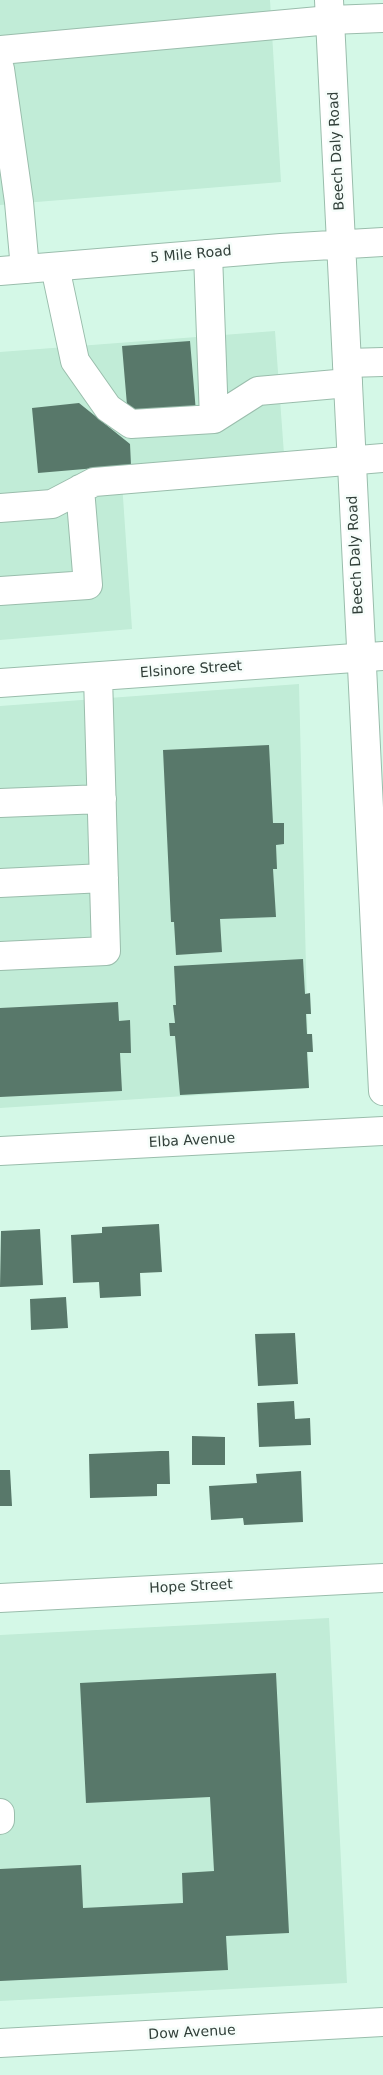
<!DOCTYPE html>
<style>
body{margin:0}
canvas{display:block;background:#d4f8e7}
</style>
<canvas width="383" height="2075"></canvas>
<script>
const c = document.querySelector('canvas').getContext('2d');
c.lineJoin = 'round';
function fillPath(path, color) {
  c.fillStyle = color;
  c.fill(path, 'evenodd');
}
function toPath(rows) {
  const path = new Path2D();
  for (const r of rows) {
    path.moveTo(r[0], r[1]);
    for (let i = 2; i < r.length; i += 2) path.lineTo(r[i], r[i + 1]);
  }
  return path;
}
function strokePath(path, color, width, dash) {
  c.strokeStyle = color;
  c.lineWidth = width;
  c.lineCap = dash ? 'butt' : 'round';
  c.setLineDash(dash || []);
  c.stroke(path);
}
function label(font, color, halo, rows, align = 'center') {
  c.font = font + ' "DejaVu Sans",sans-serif';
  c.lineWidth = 5;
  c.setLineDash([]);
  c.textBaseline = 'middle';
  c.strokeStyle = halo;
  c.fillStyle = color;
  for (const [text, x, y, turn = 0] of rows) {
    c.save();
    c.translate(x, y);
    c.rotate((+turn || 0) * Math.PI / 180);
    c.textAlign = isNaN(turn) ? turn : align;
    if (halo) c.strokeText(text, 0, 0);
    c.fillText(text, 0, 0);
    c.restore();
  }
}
fillPath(toPath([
 [0,0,270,0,281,182,0,205],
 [275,331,284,454,121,468,132,629,0,640,0,352],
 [299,684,309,1088,0,1108,0,706],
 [329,1618,347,1983,0,2001,0,1635]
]), '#c1ecd7');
fillPath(toPath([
 [190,341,196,412,128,417,122,346],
 [79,403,130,444,131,465,38,473,32,408],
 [269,745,273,823,284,823,284,844,276,845,277,869,273,869,276,917,220,919,222,952,176,955,174,922,171,922,163,750],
 [303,959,305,994,310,993,311,1014,306,1014,307,1034,312,1034,313,1052,307,1052,309,1088,180,1095,175,1036,170,1036,169,1023,175,1023,173,1005,176,1005,174,966],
 [118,1002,119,1021,130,1020,131,1053,120,1053,122,1091,0,1097,0,1008],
 [159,1224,162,1272,140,1273,141,1296,100,1298,99,1282,73,1283,71,1235,102,1233,102,1227],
 [40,1229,43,1285,0,1287,1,1231],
 [66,1297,68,1328,31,1330,30,1299],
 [295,1333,298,1384,258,1386,255,1334],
 [294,1401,295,1419,310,1418,311,1445,259,1447,257,1403],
 [192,1436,225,1437,225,1465,192,1465],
 [160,1451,169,1451,170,1484,157,1484,157,1496,90,1498,89,1454],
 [0,1470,10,1470,12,1506,0,1506],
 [301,1471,303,1522,244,1525,243,1518,211,1520,209,1486,257,1483,256,1474],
 [276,1673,289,1933,226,1936,228,1970,0,1981,0,1869,81,1865,83,1908,183,1903,182,1873,214,1871,210,1797,86,1803,80,1683]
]), '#58786a');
const minor = toPath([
 [0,50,330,20,383,18],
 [0,69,19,202,25,269],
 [208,254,214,419],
 [55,267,75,361,108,408,131,424,214,419,258,391,348,383],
 [347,363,383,362],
 [0,508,52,504,94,482,383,458],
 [0,591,88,585,80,489],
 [0,683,383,656],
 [0,803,102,799],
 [0,883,104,878],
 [0,956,106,951,98,677],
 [0,1151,383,1131],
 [0,1598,383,1578],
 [0,1813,0,1820],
 [0,2043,383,2022]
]);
const major = toPath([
 [329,0,383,1091],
 [0,271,281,248,383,242]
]);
strokePath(minor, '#9abdac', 30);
strokePath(major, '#9abdac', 30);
strokePath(minor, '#fff', 28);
strokePath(major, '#fff', 28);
label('14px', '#313f39', '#f6fdfa', [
 ["Beech Daly Road",337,151,-93],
 ["5 Mile Road",191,255,-5],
 ["Beech Daly Road",356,555,-93],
 ["Elsinore Street",191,670,-4],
 ["Elba Avenue",192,1141,-3],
 ["Hope Street",191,1587,-3],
 ["Dow Avenue",192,2033,-3]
]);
</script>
